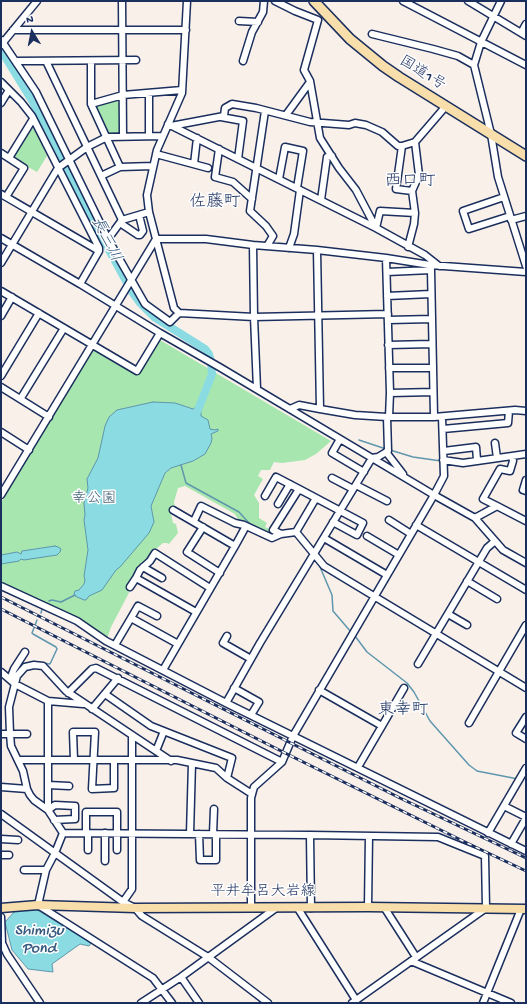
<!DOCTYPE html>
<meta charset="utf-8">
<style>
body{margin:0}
#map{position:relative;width:527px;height:1004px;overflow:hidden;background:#f9f0ea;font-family:"Gochi Hand",sans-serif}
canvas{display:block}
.frame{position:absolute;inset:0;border:2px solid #1b2f5e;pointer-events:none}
.north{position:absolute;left:12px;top:12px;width:40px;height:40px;-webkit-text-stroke:3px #fff;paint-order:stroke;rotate:350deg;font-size:11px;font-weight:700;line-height:16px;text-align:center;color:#1b2f5e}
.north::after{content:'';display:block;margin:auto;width:14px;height:18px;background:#1b2f5e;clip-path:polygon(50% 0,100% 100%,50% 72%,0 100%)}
</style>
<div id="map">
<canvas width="527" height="1004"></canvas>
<div class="frame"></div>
<div class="north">N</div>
</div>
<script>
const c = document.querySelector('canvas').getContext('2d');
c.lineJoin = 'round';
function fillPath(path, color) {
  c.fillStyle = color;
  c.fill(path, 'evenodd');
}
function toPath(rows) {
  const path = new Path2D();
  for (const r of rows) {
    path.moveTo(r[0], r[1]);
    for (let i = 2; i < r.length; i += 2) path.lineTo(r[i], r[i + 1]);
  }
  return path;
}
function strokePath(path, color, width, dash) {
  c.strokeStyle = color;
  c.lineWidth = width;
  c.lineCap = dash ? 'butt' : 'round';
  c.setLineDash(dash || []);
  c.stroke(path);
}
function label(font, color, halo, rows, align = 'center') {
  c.font = font + ' "Gochi Hand","Klee One",sans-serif';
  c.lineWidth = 3;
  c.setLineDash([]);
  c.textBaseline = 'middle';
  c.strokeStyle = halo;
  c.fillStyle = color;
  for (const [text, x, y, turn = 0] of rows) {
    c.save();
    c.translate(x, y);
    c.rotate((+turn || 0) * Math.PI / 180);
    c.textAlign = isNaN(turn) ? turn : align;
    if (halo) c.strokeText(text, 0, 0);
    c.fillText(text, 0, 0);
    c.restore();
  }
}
fillPath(toPath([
 [120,97,121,134,108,134,94,106],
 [32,128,34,129,38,135,47,156,37,172,14,159,13,157],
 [158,340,160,340,331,441,316,454,305,460,282,463,274,462,270,470,261,470,258,476,263,479,254,495,259,503,259,518,267,523,265,527,278,533,271,537,240,523,235,514,185,486,178,488,174,502,175,508,171,514,173,523,176,524,178,533,169,544,167,543,163,543,155,550,131,589,111,627,107,639,1,583,1,503,93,350,96,349,138,374]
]), '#a7e6ae');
const water = toPath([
 [153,402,175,403,193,409,196,407,201,410,201,416,208,420,210,429,215,430,218,429,218,431,211,434,212,438,211,443,205,454,193,461,171,468,165,473,151,506,154,522,149,533,120,567,116,570,102,590,89,596,86,600,84,600,75,596,74,594,75,591,79,590,84,584,85,580,84,576,88,550,84,520,85,515,84,503,88,488,87,479,98,458,105,426,109,417,117,410,153,402],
 [55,546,58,547,61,549,60,552,57,555,24,560,21,559,19,561,1,564,1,555,17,552,21,554,22,551,55,546],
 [34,908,91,943,89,946,80,944,52,964,53,972,28,969,12,950,5,922,16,910,34,908]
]);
fillPath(water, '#8bdce2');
strokePath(water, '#5e97ad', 1);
strokePath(toPath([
 [359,440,386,449],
 [390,450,413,457,441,461],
 [181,465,186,483,239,512,249,523,261,530],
 [320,567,332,595,333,611,351,632],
 [49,601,52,600,61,602,75,595],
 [41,613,42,609],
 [37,620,32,633,33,634,56,647,57,649,50,664,43,663],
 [355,636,367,652,407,683,414,692,430,721,469,765,477,771,518,779],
 [6,708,7,722]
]), '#5e97ad', 1.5);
strokePath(toPath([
 [1,50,34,104,51,135,102,237,132,292,140,303,154,317,205,349,209,354,211,361,212,374,198,410]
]), '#8bdce2', 8);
const minor = toPath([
 [122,1,123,136],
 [187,1,182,93,157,150,147,195,149,212,174,308,179,313,254,317,388,314],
 [275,1,295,11,318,20,304,70,310,81,320,138,339,168,356,190,376,228],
 [403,1,526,65],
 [468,1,526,36],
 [501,1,481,42,474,65,491,134,498,177,526,266],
 [239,21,258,22],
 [13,30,186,30],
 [521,33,526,24],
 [372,34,433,49,458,56,474,65],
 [1,40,36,92,108,239,145,304,170,322,179,313],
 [1,45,37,1],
 [16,61,136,60],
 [46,61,122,220],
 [91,61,91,104,120,167],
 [243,61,252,32,263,12,264,1],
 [1,82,21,102,32,116,99,248,99,251,80,284],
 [1,103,9,90],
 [91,104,123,95,182,90],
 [265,111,250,211,266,226,273,236,267,246],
 [286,115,310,82],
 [221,117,243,121,238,159],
 [168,124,376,228,425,255,439,266],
 [171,126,224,116,225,108,232,104,256,108,310,122,349,125,355,123,366,125,382,132,398,146,402,146],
 [149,136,149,93],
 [219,149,215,177,233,182,252,199],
 [1,153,24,168,6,197],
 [156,154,208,168],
 [9,158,33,119],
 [194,164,197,138],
 [101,176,120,167,153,166],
 [279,179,285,147,303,151,297,188],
 [412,191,396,189,402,146,415,142],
 [1,194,99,251],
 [504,197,463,211,469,229,510,216],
 [321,200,327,157,332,156],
 [511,220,526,216],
 [120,223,138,235,140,235,143,231,139,215],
 [376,228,380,211,415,213],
 [1,238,80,284,160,333,221,368,434,495,475,518,503,550,526,563],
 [108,239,122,220,149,212],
 [253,245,254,317,257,389],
 [408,247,414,224,415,213,412,191,419,175,415,142,446,106],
 [289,248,294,234,300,190],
 [317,250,320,409,355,415,387,417,434,417,515,410,526,411],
 [386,258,390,393,389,417],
 [1,263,58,168,87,147,107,137,163,136],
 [387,272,431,270,434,417],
 [1,291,137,371,160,333],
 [387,296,431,294],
 [1,316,12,297],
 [388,320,432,319],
 [388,345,432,344],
 [389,368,433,368],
 [1,376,39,313],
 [1,387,49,417],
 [390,393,433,392],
 [21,398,64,328],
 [290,409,299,405,320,409],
 [443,429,508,423,509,411],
 [1,432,29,450],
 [340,439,332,453,364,472],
 [495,443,497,458],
 [444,451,476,447,477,460],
 [386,452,403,474],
 [443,460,463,463,526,454],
 [332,478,353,489],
 [526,480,523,490,526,491],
 [356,485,387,501],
 [1,495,156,239,206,239,253,245,317,250,386,258,430,265,526,272],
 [265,496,276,477,299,489],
 [278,504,290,484],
 [497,506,483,499,500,469,510,471,513,461,512,456],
 [475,518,497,506,526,521],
 [389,520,411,534],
 [194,521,201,506,235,523,244,525,272,538,281,534,296,532,324,566,526,688],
 [416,525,526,590],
 [203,527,187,552,220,573],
 [296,532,316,498],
 [281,534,273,530,299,489,363,523,357,535,333,522],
 [367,536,399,555],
 [324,538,387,575],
 [235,546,246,526],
 [143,567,162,578],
 [467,581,497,599],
 [1,586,77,621,106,641,226,703,526,851],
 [130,587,136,578],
 [196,612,136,578,140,570,150,561,155,553,210,588],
 [448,614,467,625],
 [131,618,138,606,157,616],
 [227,636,223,643,251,659],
 [115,645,131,618,178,644],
 [418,664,487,548,495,541],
 [163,670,235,546,173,510],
 [1,672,15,684,48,701,83,704],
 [10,679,14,669,25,652],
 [234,688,259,702,251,715],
 [319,690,382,726,358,767],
 [68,693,92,669,96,668,282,762],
 [105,694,151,726,232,758,227,778],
 [226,703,260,643,372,458,378,457,388,451,387,417],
 [92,709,118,678],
 [526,717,516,733,526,739],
 [469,723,526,625],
 [382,726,404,688],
 [1,734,27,734],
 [156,751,164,731],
 [18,760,177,760,216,768,227,778,252,794],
 [74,760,73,732,95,732,92,789,114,788,114,761],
 [171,761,66,691,43,666,34,665,25,667,17,676,9,707,10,734,11,746,23,771,27,789,30,795,34,800,48,810,63,833,310,835],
 [48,785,69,786],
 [1,787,27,789],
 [504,806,526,817],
 [48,810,48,701],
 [48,810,55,805,75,806,75,819,54,820],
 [1,814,123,902,135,908,142,916,208,957,268,1003],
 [63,833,55,853,46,870,38,905,153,978,172,1003],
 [86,833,86,812,117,812,117,850],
 [105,833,105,861],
 [488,833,526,768],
 [190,834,192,763],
 [199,834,200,860,216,860,216,834],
 [213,834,214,809],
 [1,839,18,840],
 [511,844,526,818],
 [88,850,88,833],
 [1,855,9,855],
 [24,870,46,870],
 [123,902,132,889,132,735],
 [251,907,251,798,254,787,282,762,293,736,434,495,444,476,442,417],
 [297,907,356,1000],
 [368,907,369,836],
 [384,907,416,957],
 [311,908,310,835,438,837,485,856,486,908,352,1003],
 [1,917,2,943,7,954,40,1003],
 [411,961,511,1003],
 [181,977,199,1003],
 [141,1003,181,977,276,908],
 [483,1003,521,909]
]);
const major = toPath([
 [1,908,38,905,135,908,368,907,526,909]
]);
const highway = toPath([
 [314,1,350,39,383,66,399,77,526,156]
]);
strokePath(minor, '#1b2f5e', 9);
strokePath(major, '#1b2f5e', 11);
strokePath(highway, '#1b2f5e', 12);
strokePath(minor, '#fff', 6);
strokePath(major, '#f8deab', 8);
strokePath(highway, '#f8deab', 9);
const rail = toPath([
 [1,597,400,798,526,858],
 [1,609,289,755,467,843,526,871]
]);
strokePath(rail, '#1b2f5e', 3);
strokePath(rail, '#fff', 1.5, [4.5]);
label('15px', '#1b2f5e', '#fff', [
 ["国道1号",422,74,32],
 ["平井牟呂大岩線",263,893]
]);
label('15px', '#3e5d72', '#fff', [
 ["幸公園",94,500]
]);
label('italic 16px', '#375a7f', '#fff', [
 ["長三川",105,240,63],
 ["Shimizu",39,932],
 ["Pond",39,950]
]);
label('17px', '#1b2f5e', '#fff', [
 ["西口町",410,182],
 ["佐藤町",215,203],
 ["東幸町",403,711]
]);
</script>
